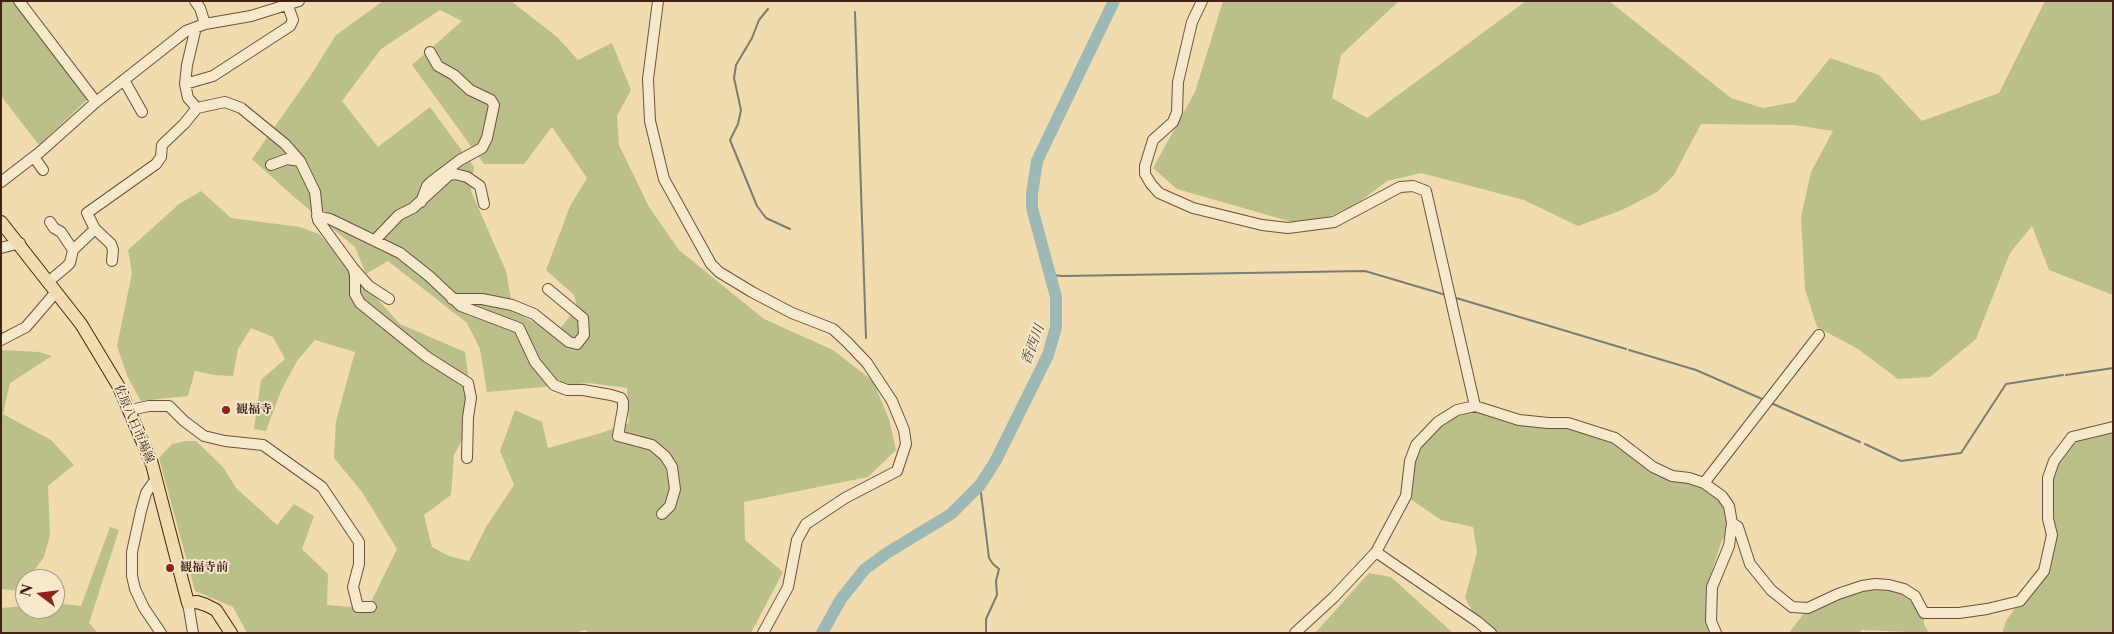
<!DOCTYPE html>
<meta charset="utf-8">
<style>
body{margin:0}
#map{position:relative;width:2114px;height:634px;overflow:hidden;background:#f0dcaf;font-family:"Libre Caslon Text",serif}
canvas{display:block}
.frame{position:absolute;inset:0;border:2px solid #432115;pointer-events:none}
.north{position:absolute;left:15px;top:569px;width:50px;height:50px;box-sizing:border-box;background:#f5e8cb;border:1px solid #ae9882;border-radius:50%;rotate:285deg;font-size:14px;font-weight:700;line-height:20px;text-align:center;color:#432115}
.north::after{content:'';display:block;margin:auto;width:18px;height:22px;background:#8f2418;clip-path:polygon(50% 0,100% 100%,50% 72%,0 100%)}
</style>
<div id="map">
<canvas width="2114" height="634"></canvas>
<div class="frame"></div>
<div class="north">N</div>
</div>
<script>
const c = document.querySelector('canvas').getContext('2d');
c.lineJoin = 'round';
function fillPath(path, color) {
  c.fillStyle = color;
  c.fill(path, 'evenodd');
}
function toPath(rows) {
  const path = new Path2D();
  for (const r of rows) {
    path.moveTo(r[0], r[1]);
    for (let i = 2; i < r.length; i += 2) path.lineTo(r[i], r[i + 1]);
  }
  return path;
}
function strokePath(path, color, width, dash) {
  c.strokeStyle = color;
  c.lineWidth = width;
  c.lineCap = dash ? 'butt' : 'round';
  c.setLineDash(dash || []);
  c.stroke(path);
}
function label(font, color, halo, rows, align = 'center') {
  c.font = font + ' "Libre Caslon Text","Noto Serif JP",serif';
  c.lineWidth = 4;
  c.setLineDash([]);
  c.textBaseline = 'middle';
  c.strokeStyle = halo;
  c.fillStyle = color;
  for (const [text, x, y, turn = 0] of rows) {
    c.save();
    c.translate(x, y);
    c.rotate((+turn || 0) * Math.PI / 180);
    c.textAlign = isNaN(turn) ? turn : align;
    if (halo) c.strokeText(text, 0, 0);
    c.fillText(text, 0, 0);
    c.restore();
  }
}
fillPath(toPath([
 [1,1,17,1,90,97,39,145,1,96],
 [383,1,511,1,557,37,578,60,612,43,631,90,617,116,619,145,649,207,679,250,764,319,833,350,873,381,889,419,896,450,868,477,744,502,745,540,783,572,751,633,590,633,585,630,575,633,247,633,233,607,195,591,159,458,172,444,186,441,196,441,223,467,236,488,277,525,294,504,314,516,302,549,328,574,327,605,351,607,366,612,397,549,362,492,334,458,336,421,355,352,315,340,297,361,281,391,266,431,254,429,261,380,285,359,273,337,251,328,238,349,233,376,214,375,195,371,188,396,141,401,128,378,117,346,132,273,128,250,179,204,201,191,231,218,300,227,319,234,400,324,465,352,474,418,454,455,451,495,424,515,432,547,449,556,469,561,486,527,514,485,500,451,515,410,542,422,548,448,601,433,629,423,627,388,589,383,487,392,480,349,467,323,388,261,366,274,355,247,294,197,252,159,309,78,336,35],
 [440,10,462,21,412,65,484,164,524,164,552,127,587,178,570,206,546,270,574,295,577,307,555,335,513,310,506,271,471,191,474,167,430,107,378,147,342,101,381,49],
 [1223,1,1399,1,1341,55,1332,98,1367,118,1526,1,1609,1,1731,98,1763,108,1795,102,1830,58,1879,75,1922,121,1999,93,2045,1,2113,1,2113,295,2049,270,2032,226,2010,253,1976,339,1930,377,1898,379,1858,349,1817,327,1805,289,1801,217,1811,172,1833,131,1794,125,1701,124,1674,175,1657,192,1622,210,1578,226,1524,200,1421,173,1387,181,1354,206,1328,217,1292,222,1177,189,1153,168,1195,92],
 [1,350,39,352,52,356,10,383,3,414,51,440,74,465,48,486,50,535,44,557,28,579,25,579,25,583,19,591,1,589],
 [1475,406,1615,438,1636,456,1689,478,1722,496,1732,523,1722,540,1710,577,1708,633,1491,633,1478,622,1465,598,1477,552,1473,527,1441,520,1406,496,1410,461,1438,422],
 [2113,427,2113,633,2002,633,2006,621,2020,601,2044,571,2052,535,2048,478,2072,437],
 [110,527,119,530,89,623,98,633,1,633,1,608,25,606,25,609,55,609,55,603,81,606],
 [1369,573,1391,577,1453,633,1315,633],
 [1862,586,1904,589,1924,613,1924,624,1929,633,1861,630,1860,633,1789,633,1808,608]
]), '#bbc08a');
strokePath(toPath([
 [768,9,759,20,752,38,736,65,734,78,741,110,738,124,730,140,757,206,766,218,790,229],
 [855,12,866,338],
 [1051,275,1063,276,1365,271,1446,295],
 [1453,297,1626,349],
 [1629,350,1696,370,1762,399],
 [2066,375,2113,368],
 [1771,403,1860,442],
 [1865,444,1901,461,1961,453,2006,384,2063,375],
 [980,485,989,558,993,564,999,569,996,581,997,595,986,619,986,633]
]), '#7a7c75', 2);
strokePath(toPath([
 [822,633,841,599,865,569,887,553,951,514,980,485,995,462,1048,355,1056,327,1056,297,1032,208,1032,194,1037,161,1114,1]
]), '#9eb9b5', 12);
const minor = toPath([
 [19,1,96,102],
 [195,1,200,8,205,24],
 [658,1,648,79,650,121,664,179,711,264,719,272,752,292,792,313,833,329,847,342,867,363,892,401,904,430,906,444,897,471,845,498,806,524,797,540,788,587,763,633],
 [1202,1,1192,22,1178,82,1177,112,1173,122,1153,140,1145,166,1145,174,1151,184,1159,193,1193,208,1262,225,1288,228,1334,222,1400,187,1413,186,1426,191,1475,406],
 [196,27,187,65,185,84,188,98,197,108],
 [124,80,142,112],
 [185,84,213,76,290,26,293,20,288,6],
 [34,157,43,170],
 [271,165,287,159,300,161],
 [1,182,40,152,96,102,186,31,205,24,251,16,299,1],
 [421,202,427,186,431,182,460,160,482,148,487,138,494,105,491,100,470,90,454,75,438,66,430,52],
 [317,216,330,219,400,253,429,276,461,306,519,328,535,362,554,385,567,390,583,390,611,395,621,398,623,402,623,408,618,436,652,445,665,456,672,467,675,489,670,506,662,514],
 [50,222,54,228,61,232,73,250],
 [375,240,399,215,413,208,449,175,455,174,467,177,480,186,484,204],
 [1,248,20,243],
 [112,261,113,250,111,244,95,229,87,213,156,164,161,157,162,145,184,124,197,108,225,102,241,108,285,144,300,161,315,192,318,220,353,268,355,275,355,294,360,303,427,357,468,383,471,398,468,417,467,458],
 [353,268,369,286,389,299],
 [48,282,66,267,70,263,73,250,95,229],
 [452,299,482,299,512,305,534,314,569,342,577,344,584,335,583,318,548,289],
 [1,340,26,327,56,292],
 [130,410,149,406,169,406,184,421,204,436,225,441,263,445,322,487,359,542,359,564,353,587,358,607,371,607],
 [157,482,153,483,146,493,141,511,132,552,132,576,135,589,144,608,161,633],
 [1704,483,1819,335],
 [1732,523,1738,527,1750,564,1771,590,1792,607,1808,608,1838,594,1862,586,1875,584,1889,585,1904,589,1915,596,1924,613,1959,613,1987,609,2020,601,2044,571,2052,535,2048,519,2048,478,2054,461,2072,437,2113,427],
 [1376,552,1478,622,1491,633],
 [188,603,193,633],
 [1295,633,1334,597,1376,552,1406,496,1410,461,1416,445,1438,422,1457,410,1475,406,1519,420,1548,423,1568,423,1615,438,1653,467,1672,476,1689,478,1704,483,1722,496,1729,506,1732,523,1729,546,1712,587,1711,621,1716,633]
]);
const major = toPath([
 [1,222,81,324,119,387,152,464,188,603,197,602,206,605,216,610,231,633]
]);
strokePath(minor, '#6e503c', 12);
strokePath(major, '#432115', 14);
strokePath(minor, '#f5e8cb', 10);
strokePath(major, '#f0dcaf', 12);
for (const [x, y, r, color] of [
 [226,410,5,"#8f2418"],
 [170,568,5,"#8f2418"]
]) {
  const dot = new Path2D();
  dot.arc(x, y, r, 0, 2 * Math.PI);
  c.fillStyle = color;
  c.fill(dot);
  strokePath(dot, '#f5e8cb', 2);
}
label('bold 12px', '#432115', '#f5e8cb', [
 ["観福寺",236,410],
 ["観福寺前",180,568]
], 'left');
label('12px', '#432115', '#f5e8cb', [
 ["佐原八日市場線",134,424,67]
]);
label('italic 14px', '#5a473d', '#f5e8cb', [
 ["香西川",1033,345,-70]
]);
</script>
